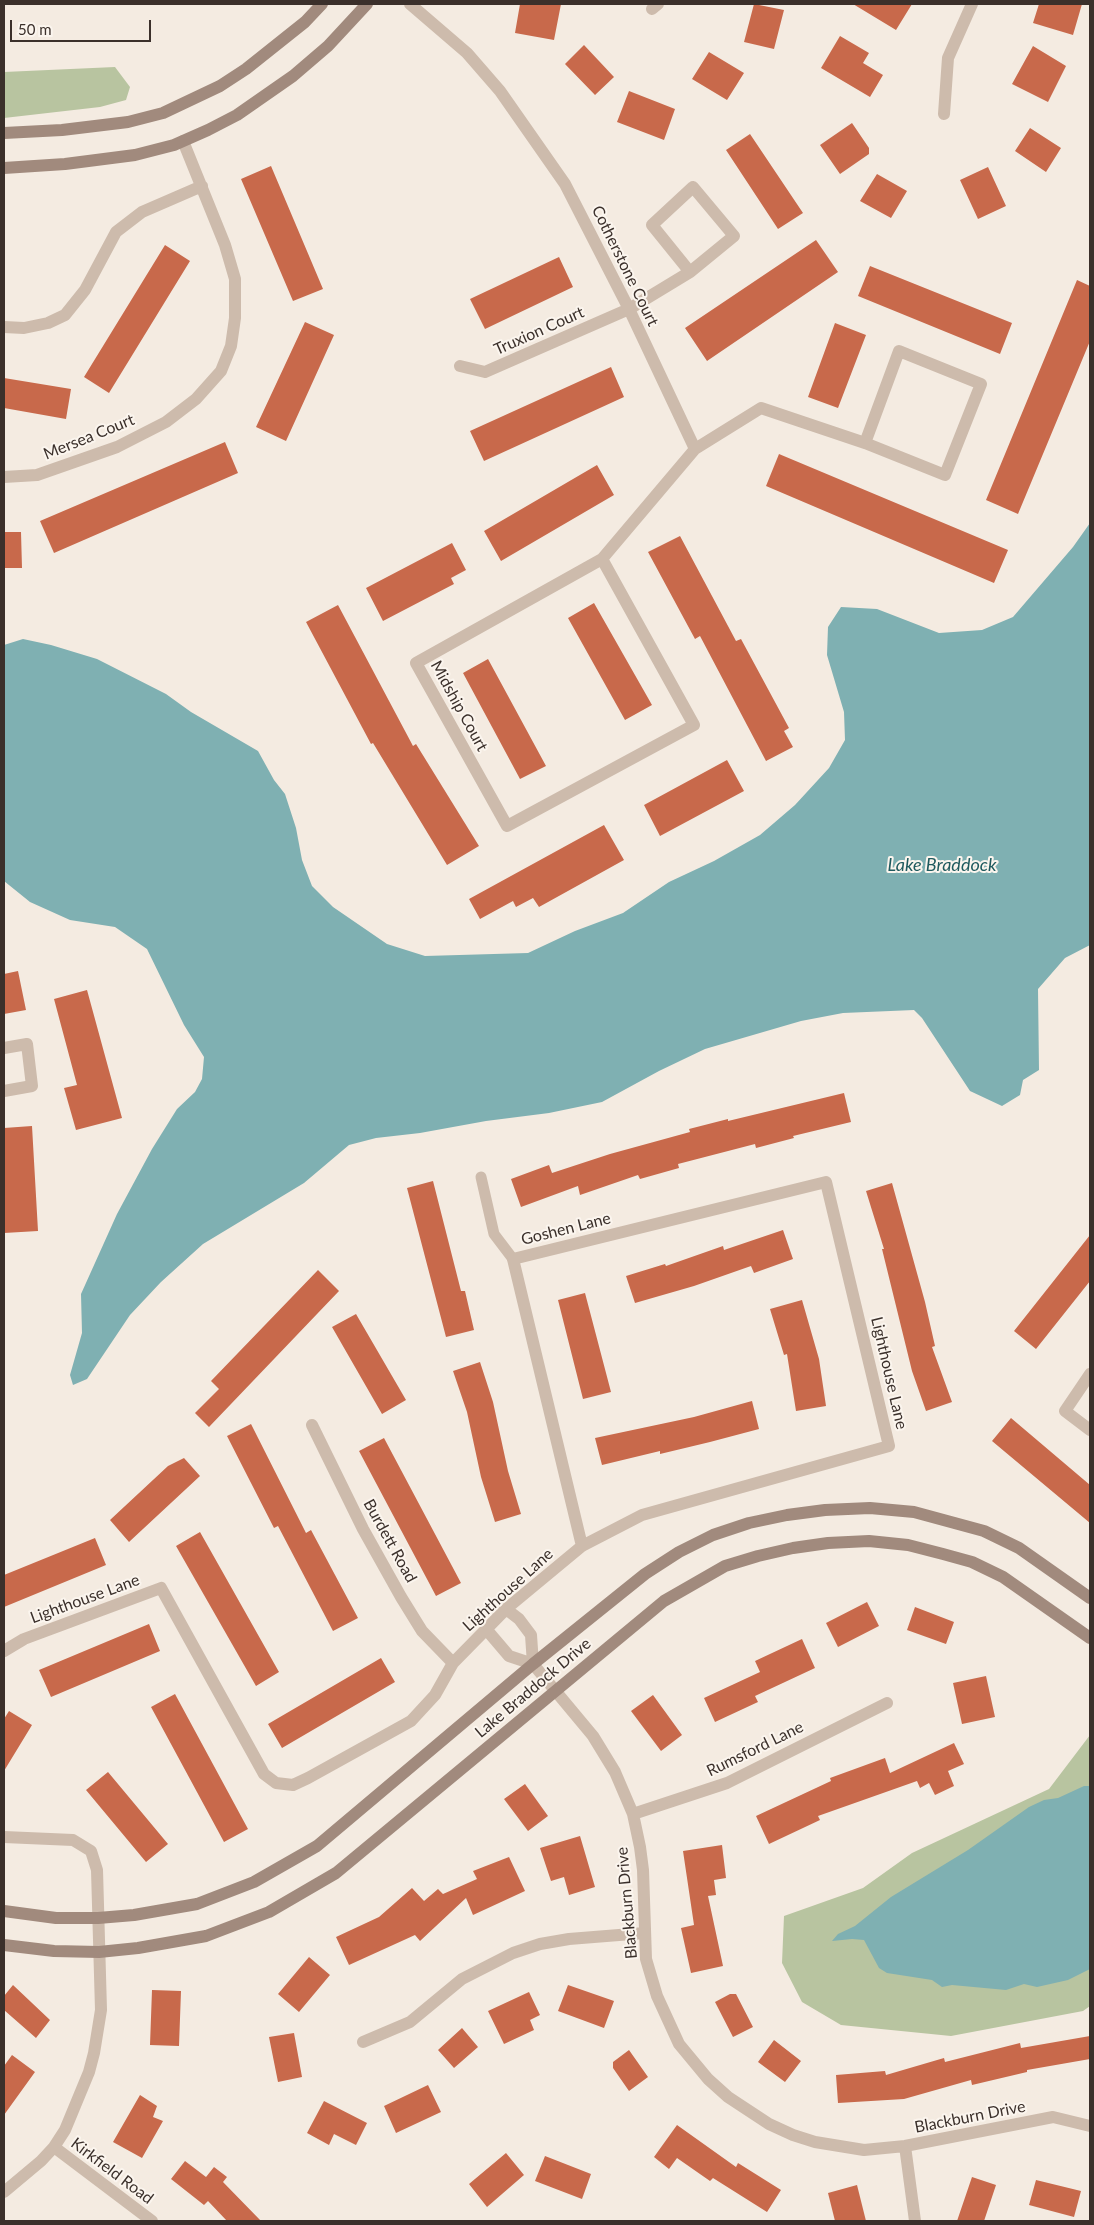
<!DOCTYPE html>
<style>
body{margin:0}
#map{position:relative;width:1094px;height:2225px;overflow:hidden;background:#f4ebe1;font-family:Lato,sans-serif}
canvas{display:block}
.frame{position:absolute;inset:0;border:5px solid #3b302b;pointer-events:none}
.scale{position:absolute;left:10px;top:20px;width:141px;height:22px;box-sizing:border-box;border:2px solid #3b302b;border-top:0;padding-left:6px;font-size:15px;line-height:18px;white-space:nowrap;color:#3b302b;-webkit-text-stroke:4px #fbf5ee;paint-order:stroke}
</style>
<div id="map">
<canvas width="1094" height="2225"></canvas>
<div class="frame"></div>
<div class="scale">50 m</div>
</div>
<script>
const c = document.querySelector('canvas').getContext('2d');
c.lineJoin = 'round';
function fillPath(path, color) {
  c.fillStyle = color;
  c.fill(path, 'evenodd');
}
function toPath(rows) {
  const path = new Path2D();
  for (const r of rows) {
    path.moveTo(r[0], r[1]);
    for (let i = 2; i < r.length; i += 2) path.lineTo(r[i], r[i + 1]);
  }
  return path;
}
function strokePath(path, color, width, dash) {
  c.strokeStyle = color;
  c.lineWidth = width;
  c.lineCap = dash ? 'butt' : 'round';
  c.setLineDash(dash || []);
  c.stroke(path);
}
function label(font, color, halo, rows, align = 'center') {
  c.font = font + ' Lato,sans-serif';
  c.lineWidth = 4;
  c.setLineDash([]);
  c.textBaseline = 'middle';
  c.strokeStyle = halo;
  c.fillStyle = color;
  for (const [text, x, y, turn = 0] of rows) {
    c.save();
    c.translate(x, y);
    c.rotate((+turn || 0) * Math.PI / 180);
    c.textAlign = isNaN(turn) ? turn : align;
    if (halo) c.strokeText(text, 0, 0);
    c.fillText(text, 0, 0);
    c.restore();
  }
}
fillPath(toPath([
 [115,67,130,87,126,100,100,107,4,118,4,72],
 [1090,1735,1090,2006,1083,2011,951,2036,841,2025,802,2002,782,1963,784,1916,863,1888,912,1853,1049,1789]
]), '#b8c4a0');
fillPath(toPath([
 [1090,523,1090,945,1065,958,1038,989,1039,1070,1023,1080,1020,1095,1002,1106,970,1091,922,1018,914,1010,843,1013,801,1021,705,1049,659,1071,602,1102,549,1113,486,1121,420,1133,376,1138,349,1145,304,1183,203,1244,161,1282,130,1315,87,1379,73,1385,70,1375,82,1333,81,1294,117,1214,152,1149,177,1109,195,1092,202,1079,204,1057,184,1025,147,949,115,927,70,920,30,902,4,881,4,645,23,639,51,645,97,659,166,694,191,712,258,751,274,780,285,794,296,828,302,860,312,886,333,907,387,944,425,956,528,953,575,931,623,913,669,882,714,861,760,835,795,805,829,768,845,740,844,712,827,655,828,627,841,607,877,609,939,633,982,630,1013,617,1073,547],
 [1084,1786,1090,1786,1090,1969,1068,1980,1037,1987,1024,1984,1006,1990,952,1985,942,1987,932,1980,887,1973,879,1968,864,1940,852,1939,832,1941,838,1934,855,1926,891,1897,968,1850,1029,1807,1044,1800,1058,1798]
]), '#7fb0b2');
fillPath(toPath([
 [520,4,561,4,554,40,515,33],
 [754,4,784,10,774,49,744,42],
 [853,4,912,4,896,30],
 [1039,4,1082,4,1073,35,1033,23],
 [840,36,869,53,863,63,883,75,870,97,821,68],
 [584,45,614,77,595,95,565,64],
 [1033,46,1066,66,1048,102,1012,84],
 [709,52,744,73,727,100,692,79],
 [629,91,675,109,664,140,617,122],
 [852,123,869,148,869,154,840,174,820,145],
 [1030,128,1061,148,1046,172,1015,151],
 [750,134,803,213,778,229,726,150],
 [271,166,323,289,293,301,241,179],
 [988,167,1006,206,978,219,960,180],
 [877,174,907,191,891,218,860,201],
 [816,240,838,272,707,361,685,328],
 [165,245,190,261,109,393,84,377],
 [559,257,573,287,485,329,470,299],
 [870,266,1012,323,1000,354,858,296],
 [1077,280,1090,286,1090,341,1018,514,986,500],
 [305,322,334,335,286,441,256,427],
 [835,323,866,335,838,408,808,397],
 [611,367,624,397,484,461,470,431],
 [4,378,71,389,66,419,4,408],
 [225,442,238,473,54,553,40,521],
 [779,454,1008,550,994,583,766,486],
 [597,465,614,495,501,561,484,531],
 [4,532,21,532,22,568,4,568],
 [680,536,736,641,741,639,789,728,784,731,793,747,766,761,700,636,695,639,648,552],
 [452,543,466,570,451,578,454,584,383,621,366,588],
 [594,603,652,705,625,720,568,618],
 [338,605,413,746,416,744,479,846,447,865,373,743,371,744,306,622],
 [488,659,546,766,520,779,463,673],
 [727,760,744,791,660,836,644,805],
 [604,825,624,860,539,907,533,898,516,907,513,901,480,919,469,899],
 [18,971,26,1010,4,1014,4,974],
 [87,990,122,1118,76,1130,64,1088,77,1085,54,999],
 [844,1093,851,1122,793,1136,794,1138,756,1148,755,1144,678,1164,679,1168,640,1179,638,1175,580,1195,578,1186,521,1207,511,1179,549,1165,552,1173,610,1154,690,1132,689,1129,728,1119,728,1121],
 [32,1126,38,1231,4,1233,4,1128],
 [433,1181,461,1291,465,1291,474,1330,446,1337,407,1188],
 [892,1183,925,1302,935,1346,932,1347,952,1402,926,1411,912,1371,882,1249,884,1249,866,1191],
 [783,1230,793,1259,754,1273,751,1266,694,1286,635,1303,626,1276,665,1264,666,1266,723,1246,724,1250],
 [1090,1235,1090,1281,1036,1349,1014,1331],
 [318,1270,339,1291,209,1427,195,1413,219,1389,211,1381],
 [585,1293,611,1392,583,1399,558,1300],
 [802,1300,819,1359,826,1406,796,1411,787,1354,784,1355,770,1309],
 [356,1314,406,1400,382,1414,332,1327],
 [480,1362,493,1402,508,1471,521,1514,495,1522,481,1477,467,1412,453,1371],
 [752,1401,759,1429,710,1442,660,1454,660,1451,602,1465,595,1438,694,1417],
 [1011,1418,1090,1485,1090,1523,992,1441],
 [251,1424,306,1533,311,1530,358,1618,333,1631,278,1526,274,1528,227,1436],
 [384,1438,461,1583,436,1596,359,1451],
 [184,1458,200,1476,129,1542,110,1520,168,1466],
 [200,1532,279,1672,256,1686,176,1546],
 [95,1538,106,1565,4,1607,4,1575],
 [867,1602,879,1626,838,1647,826,1623],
 [915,1607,954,1622,946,1644,907,1630],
 [149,1624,160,1651,51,1697,39,1670],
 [802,1639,815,1668,755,1696,758,1702,715,1722,704,1698,760,1672,755,1661],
 [381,1658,395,1682,282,1748,268,1724],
 [986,1676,995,1717,962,1724,953,1683],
 [175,1694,248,1829,224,1842,151,1707],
 [653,1695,682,1735,661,1751,631,1711],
 [9,1711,32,1725,4,1771,4,1719],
 [954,1743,964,1764,948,1771,954,1786,935,1795,929,1783,920,1788,917,1781,818,1816,820,1820,769,1844,756,1816,831,1781,830,1778,885,1758,890,1773],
 [108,1772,168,1844,146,1862,86,1790],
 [525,1784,548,1816,528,1831,504,1799],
 [580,1836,595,1887,569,1895,564,1877,551,1881,540,1848],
 [722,1845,726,1878,714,1880,716,1895,708,1896,723,1966,691,1973,681,1928,694,1925,683,1851],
 [509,1857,525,1891,473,1915,466,1898,420,1941,415,1935,349,1965,336,1937,379,1917,412,1888,424,1901,438,1889,443,1894,477,1879,473,1871],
 [309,1957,330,1975,299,2012,278,1994],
 [13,1985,50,2020,36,2038,4,2010,4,1996],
 [568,1985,614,2001,604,2028,558,2011],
 [152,1990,181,1991,179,2046,150,2045],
 [529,1992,540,2015,530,2020,534,2030,504,2044,488,2011],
 [730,1994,736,1994,753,2027,733,2037,715,2002],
 [462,2028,478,2047,454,2068,438,2050],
 [294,2033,302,2077,278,2082,269,2037],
 [1090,2036,1090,2059,1027,2070,1027,2072,972,2085,971,2080,904,2099,838,2103,836,2075,885,2071,886,2075,944,2058,945,2062,1020,2043,1021,2048],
 [774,2040,801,2061,785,2082,758,2062],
 [629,2050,648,2077,629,2091,613,2068,613,2062],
 [12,2055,35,2072,4,2115,4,2066],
 [428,2085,441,2112,396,2133,384,2106],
 [140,2095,157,2106,153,2117,163,2121,142,2158,113,2142],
 [324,2101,367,2123,356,2145,334,2134,329,2145,307,2133],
 [677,2125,736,2167,738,2163,781,2190,767,2212,713,2178,710,2181,677,2158,669,2169,654,2157],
 [506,2153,524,2175,487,2207,469,2184],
 [545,2156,591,2174,582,2199,535,2181],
 [185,2161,206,2177,214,2167,227,2177,223,2182,261,2221,227,2221,208,2201,204,2205,171,2179],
 [972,2177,996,2185,984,2221,957,2221],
 [1036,2180,1081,2191,1074,2217,1029,2205],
 [857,2185,866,2221,835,2221,828,2193]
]), '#c8694b');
strokePath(toPath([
 [481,1177,494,1234,513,1259]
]), '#cdbbac', 11);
strokePath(toPath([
 [410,4,467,53,500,91,565,184,629,309,695,449,602,559],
 [652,9,658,4],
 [944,114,948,58,972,4],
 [4,327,24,328,48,323,65,315,85,290,116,232,142,212,202,186],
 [460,366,485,372,629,309,690,272,734,236,693,187,652,225,690,272],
 [695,449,761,408,865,443,945,475,981,384,899,351,865,443],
 [4,477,37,475,117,447,166,422,196,399,221,371,231,346,235,318,235,279,225,245,183,141],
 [602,559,694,725,507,826,416,663,602,559],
 [4,1048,27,1044,32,1086,4,1091],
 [1090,1374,1065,1411,1090,1430],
 [312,1425,363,1529,401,1597,422,1631,453,1663],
 [506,1609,519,1619,531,1635,533,1664],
 [486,1629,509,1656,533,1664,593,1736,615,1772,633,1814,640,1847,643,1870,646,1959,657,1996,679,2044,708,2079,728,2097,769,2124,793,2135,815,2142,864,2150,905,2146,1053,2117,1090,2126],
 [4,1651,24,1639,161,1588,264,1774,276,1783,293,1785,308,1778,411,1721,435,1695,453,1663,506,1609,582,1546,642,1515,889,1446,826,1182,513,1259,582,1546],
 [633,1814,727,1783,887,1703],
 [4,1837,73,1840,91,1851,97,1870,101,2010,94,2053,89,2072,65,2130,54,2147,41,2161,4,2192],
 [363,2042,410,2022,462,1979,513,1953,540,1944,569,1939,644,1933],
 [905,2146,915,2221],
 [54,2147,152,2221]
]), '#cdbbac', 12);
strokePath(toPath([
 [4,133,62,130,128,122,163,113,220,86,246,69,305,22,322,4],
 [4,168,65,164,135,155,174,145,208,130,237,115,293,76,328,46,367,4],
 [4,1911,56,1918,98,1918,134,1915,197,1904,254,1882,317,1846,533,1664,645,1574,679,1552,713,1535,749,1523,787,1515,825,1510,870,1508,914,1512,984,1531,1019,1548,1090,1598],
 [4,1945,54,1951,99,1952,138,1948,206,1936,269,1912,336,1873,664,1601,725,1566,758,1556,793,1548,828,1543,869,1541,908,1545,943,1554,972,1562,1003,1577,1090,1638]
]), '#a18a7d', 12);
label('16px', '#3b302b', '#fbf5ee', [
 ["Cotherstone Court",625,266,64],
 ["Truxion Court",539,331,-24],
 ["Mersea Court",89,437,-22],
 ["Midship Court",459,706,61],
 ["Goshen Lane",566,1229,-14],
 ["Lighthouse Lane",889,1373,77],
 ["Burdett Road",390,1541,61],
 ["Lighthouse Lane",508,1590,-42],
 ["Lighthouse Lane",85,1599,-20],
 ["Lake Braddock Drive",533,1688,-40],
 ["Rumsford Lane",755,1749,-26],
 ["Blackburn Drive",627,1903,-95],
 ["Blackburn Drive",970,2117,-11],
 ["Kirkfield Road",112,2171,37]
]);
label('italic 18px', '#1f5a5e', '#fbf5ee', [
 ["Lake Braddock",942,865]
]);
</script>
